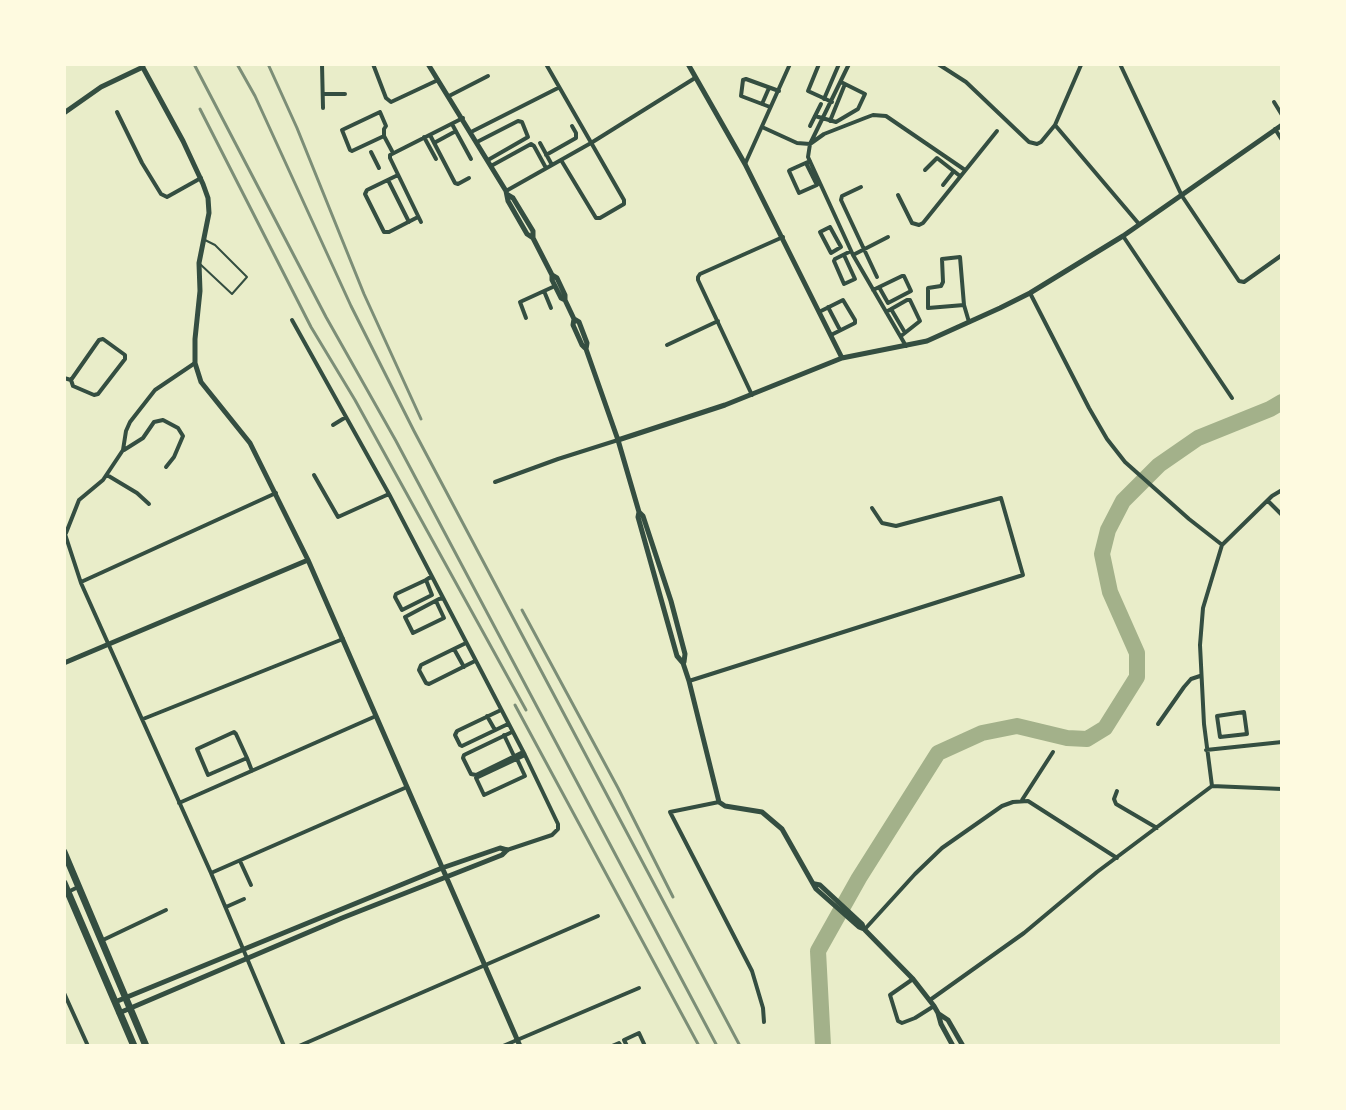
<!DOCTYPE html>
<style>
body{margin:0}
#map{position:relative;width:1346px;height:1110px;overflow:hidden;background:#e9edc9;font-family:"Noto Sans",sans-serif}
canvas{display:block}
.frame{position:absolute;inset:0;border:66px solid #fefae0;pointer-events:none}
</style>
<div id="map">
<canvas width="1346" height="1110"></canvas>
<div class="frame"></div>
</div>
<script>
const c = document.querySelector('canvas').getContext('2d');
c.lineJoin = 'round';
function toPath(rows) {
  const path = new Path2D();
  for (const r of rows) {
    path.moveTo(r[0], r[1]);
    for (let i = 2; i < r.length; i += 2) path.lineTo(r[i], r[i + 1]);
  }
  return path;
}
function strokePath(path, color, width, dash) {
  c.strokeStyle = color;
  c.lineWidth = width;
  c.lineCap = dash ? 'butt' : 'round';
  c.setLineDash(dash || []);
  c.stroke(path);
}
strokePath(toPath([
 [823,1046,818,951,859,878,938,753,982,733,1017,726,1067,738,1087,739,1105,728,1137,677,1137,653,1110,592,1102,554,1108,530,1123,501,1159,465,1198,438,1270,409,1282,402]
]), '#a3b18a', 16);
strokePath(toPath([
 [200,264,232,294,247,277,215,245,205,240]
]), '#344e41', 2);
strokePath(toPath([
 [322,64,323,108],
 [373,64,386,98,391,102,438,80],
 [546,64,624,200,624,204,600,218,596,218,561,160],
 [819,64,808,91,832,102],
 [849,64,810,144,808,157,853,255,906,346],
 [938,64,966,82,1029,142,1037,144,1041,142,1055,125],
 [1120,64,1182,196,1239,281,1244,282,1282,255],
 [1081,65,1055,125,1139,224],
 [323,94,345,94],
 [449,96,488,76],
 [824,99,839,64],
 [1274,102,1282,115],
 [762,104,769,88],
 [770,107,741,96,743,80,746,79,779,91],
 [117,112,142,163,161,194,167,197,201,178],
 [380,112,386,126,384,129,384,136,352,151,350,150,342,130,380,112],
 [815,116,836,122,858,109,865,94,841,82],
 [830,121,845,84],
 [452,124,471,159],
 [810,126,821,104],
 [762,127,797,143,810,144,824,134,865,118,873,115,886,116,965,170],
 [1275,129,1282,140],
 [471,132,558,88],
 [430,135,455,183,458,184,469,178],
 [384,136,392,151],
 [424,137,436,159],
 [477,142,518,121,522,122,528,137,488,160],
 [434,143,456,131],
 [540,143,552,165],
 [371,152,379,168],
 [546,155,576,138,576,133,572,126],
 [806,163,817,185,799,193,789,171,790,170,810,161],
 [745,164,790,64],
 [491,166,531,144,534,146,546,168],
 [925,170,937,158,960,176],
 [398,175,367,190,365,194,384,232,389,232,418,217],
 [388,180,409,222],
 [943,185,954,171],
 [861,187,842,196,841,200,877,277],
 [506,191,591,143,695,78],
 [898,195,912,223,919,225,923,223,997,131],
 [421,222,390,158,390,155,463,118],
 [830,227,841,247,831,253,820,232,830,227],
 [1123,236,1232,398],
 [844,255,855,279,844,284,834,261,835,259,851,251],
 [853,255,888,237],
 [873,290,902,276,904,276,911,291,888,303,879,287],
 [544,291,551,308],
 [1030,293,1089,408,1107,439,1125,462,1189,519,1221,544],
 [964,305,928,308,928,288,941,286,943,282,942,259,960,257,964,305,969,322],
 [828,307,840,330],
 [891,309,904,331],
 [819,312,843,300,855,320,855,323,831,335],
 [886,312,907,300,910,300,920,321,901,336],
 [526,318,520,302,555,286],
 [292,320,389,494,525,755,558,824,558,829,552,835,507,850],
 [667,345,718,321],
 [64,378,71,380,73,386,94,395,98,394,125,359,125,355,103,339,99,340,71,380],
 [752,395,698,280,698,277,700,274,783,237],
 [333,425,346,417],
 [124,450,143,438,154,422,163,420,178,428,183,436,174,457,166,467],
 [107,475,137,493,149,504],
 [314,475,338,517,389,494],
 [495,482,558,459,618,440],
 [1268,501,1282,515],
 [64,531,81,583,211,873,284,1046],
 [66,533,79,500,103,480,123,450,126,431,130,422,155,390,195,363],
 [426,580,432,595,402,610,395,597,396,594,426,580,429,578,432,577],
 [81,582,276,493],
 [436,601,444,618,413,633,405,617,407,616,439,599,443,598],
 [466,643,421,665,419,670,426,683,429,684,475,661],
 [454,649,464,667],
 [689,681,1023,575,1001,498,896,526,882,523,872,508],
 [501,710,457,731,455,735,460,745,462,746,508,724],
 [1244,712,1247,734,1220,737,1217,716,1244,712],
 [487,716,495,730],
 [143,719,343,639],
 [1158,724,1184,687,1191,679,1200,676],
 [512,732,464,755,463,758,471,774,476,775,523,752],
 [504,735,514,756],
 [1206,750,1282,742],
 [247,758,208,775,197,749,234,732,236,734,247,758,252,771],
 [517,759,525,776,484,795,476,778,525,755],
 [1212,786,1204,724,1200,645,1203,608,1222,545,1272,496,1282,490],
 [1117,791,1114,799,1116,804,1157,828],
 [1022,800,1053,752],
 [179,803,376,716],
 [670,812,752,971,763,1008,764,1022],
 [670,812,719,802],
 [240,861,251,885],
 [211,873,407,787],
 [64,894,78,887],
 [226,907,244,899],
 [865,929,915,874,942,848,1002,806,1013,802,1028,801,1117,858],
 [103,940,166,910],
 [913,979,890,995,898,1021,902,1023,915,1018,934,1006],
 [64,993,88,1046],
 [930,1000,1024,933,1097,872,1212,786,1282,789],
 [299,1046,598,916],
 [503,1046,639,988],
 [612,1046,619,1043,621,1046],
 [627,1046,624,1040,639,1033,645,1046]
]), '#344e41', 4);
strokePath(toPath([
 [141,64,183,141,203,184,208,198,209,213,199,263,200,291,195,339,195,363,201,382,250,443,308,560,520,1046],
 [428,64,506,191,508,201,527,234,533,238],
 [688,64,745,164,842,358],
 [64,113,101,87,143,67],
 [508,195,513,198,533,231,533,238,552,275,552,280,561,298,565,300],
 [552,275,557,278,565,295,565,300,574,319,579,322,587,343,586,349,618,440,639,512,643,516,671,601,685,654,684,662],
 [574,319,573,325,582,345,585,348],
 [618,440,725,405,842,358,927,341,1000,308,1030,293,1123,236,1282,125],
 [639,512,638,517,677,656,683,663,689,681,719,802,725,806,762,812,782,829,816,889,859,927,864,929],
 [64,663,308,560],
 [815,884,820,885,862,924,864,929,913,979,934,1006,938,1013,941,1024,953,1046],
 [115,1002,442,868,500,848,507,850],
 [119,1013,342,918,502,855,507,850],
 [939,1014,948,1020,963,1046]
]), '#344e41', 5);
strokePath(toPath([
 [64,852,146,1046],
 [64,883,134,1046]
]), '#344e41', 7);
strokePath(toPath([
 [194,64,326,317,396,441,717,1046],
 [237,64,255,96,351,306,414,431,740,1046],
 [268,64,297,128,364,294,421,419],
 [200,109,311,327,355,400,526,710],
 [522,610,618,788,673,897],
 [515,705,699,1046]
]), '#7c8e77', 3);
</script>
